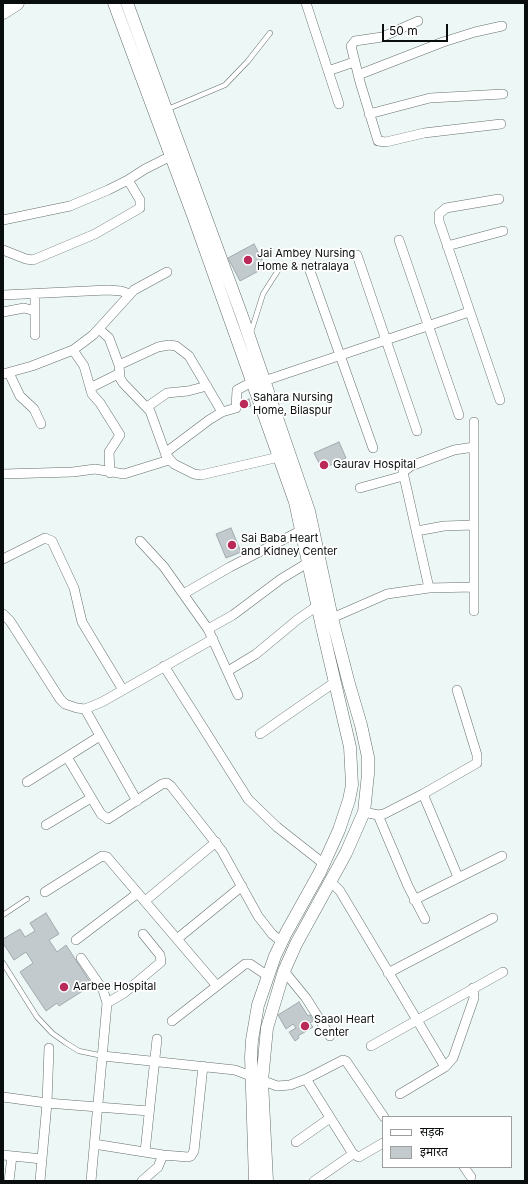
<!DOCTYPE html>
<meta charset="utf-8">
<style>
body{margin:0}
#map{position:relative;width:528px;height:1184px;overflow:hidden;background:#edf7f6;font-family:Inter,"Noto Sans Devanagari",sans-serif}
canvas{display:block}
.frame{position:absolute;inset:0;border:4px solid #0a0d0d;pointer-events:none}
.legend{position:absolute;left:382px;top:1116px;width:130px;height:52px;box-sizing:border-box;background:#fff;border:1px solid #9d9e9e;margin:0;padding:5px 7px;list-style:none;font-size:12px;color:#0a0d0d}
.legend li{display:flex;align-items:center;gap:8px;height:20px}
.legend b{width:20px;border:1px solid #9d9e9e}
.scale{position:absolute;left:382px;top:24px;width:66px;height:18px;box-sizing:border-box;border:2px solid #0a0d0d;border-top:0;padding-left:5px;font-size:12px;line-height:14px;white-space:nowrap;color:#0a0d0d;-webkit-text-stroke:3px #fff;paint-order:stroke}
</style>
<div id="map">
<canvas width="528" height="1184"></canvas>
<div class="frame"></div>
<ul class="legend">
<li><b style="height:5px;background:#fff"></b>सड़क</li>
<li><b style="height:11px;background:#c2cace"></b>इमारत</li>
</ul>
<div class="scale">50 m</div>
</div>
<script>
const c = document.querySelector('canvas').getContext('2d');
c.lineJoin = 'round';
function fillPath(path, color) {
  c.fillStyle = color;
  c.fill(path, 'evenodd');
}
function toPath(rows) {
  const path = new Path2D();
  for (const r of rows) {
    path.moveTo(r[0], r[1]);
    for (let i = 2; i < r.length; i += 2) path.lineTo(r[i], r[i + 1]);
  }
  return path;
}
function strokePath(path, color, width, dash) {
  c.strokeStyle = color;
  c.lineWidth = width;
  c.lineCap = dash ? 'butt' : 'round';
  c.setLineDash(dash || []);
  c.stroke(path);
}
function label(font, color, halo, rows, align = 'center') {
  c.font = font + ' Inter,sans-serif';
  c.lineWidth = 3.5;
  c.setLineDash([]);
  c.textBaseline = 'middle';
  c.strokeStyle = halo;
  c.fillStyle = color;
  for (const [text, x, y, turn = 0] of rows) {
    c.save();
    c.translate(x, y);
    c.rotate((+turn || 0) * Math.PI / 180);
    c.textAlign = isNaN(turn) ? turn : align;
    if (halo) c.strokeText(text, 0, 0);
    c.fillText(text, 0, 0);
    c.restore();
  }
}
const building = toPath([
 [254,244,266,267,240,281,228,258,254,244],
 [249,399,251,406,242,409,240,402,249,399],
 [339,442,346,458,322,469,314,453,339,442],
 [231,528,241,552,226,558,216,534,231,528],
 [46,913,59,934,49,940,57,952,66,945,92,985,59,1006,57,1003,46,1011,20,972,33,963,26,952,14,960,3,943,3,939,20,929,25,937,35,931,30,923,46,913],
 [299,1002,308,1016,310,1015,313,1021,310,1023,313,1027,298,1036,299,1038,295,1041,289,1032,296,1028,293,1024,286,1029,278,1015,299,1002]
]);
fillPath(building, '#c2cace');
strokePath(building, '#a1a9ad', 1);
const service = toPath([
 [168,109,225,85,248,61,270,33],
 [251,332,263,294,279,269],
 [3,915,27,899],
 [3,963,37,1017,52,1033,66,1043,79,1051,103,1056]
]);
const minor = toPath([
 [306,3,339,104],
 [418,21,382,37,355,41,351,46,360,82,378,141,386,142,424,133,501,124],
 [328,71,354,62],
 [358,75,443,42,475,32,502,26],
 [369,114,430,98,503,94],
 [499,199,446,208,439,214,439,221,500,400],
 [3,220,70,206,108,190,128,180,145,169,171,156],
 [399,240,459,415],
 [447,246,503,231],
 [3,250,26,259,33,260,95,234,140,208,140,200,128,180],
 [357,255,417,431],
 [309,268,373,448],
 [3,295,108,290,121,291,130,294],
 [3,312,24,308,35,311],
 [99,329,109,338,119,365,120,378,123,383,150,411,166,455,174,464,194,474,201,475,279,457],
 [35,335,35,293],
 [73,350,84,366,92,394,100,403,120,435,109,452,110,473],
 [119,365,158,347,169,345,176,346,189,356,222,412],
 [9,373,20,396,34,409,41,424],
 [3,374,32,366,73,350,93,335,134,290,167,272],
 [264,381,469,312],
 [90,388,120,373],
 [147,407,167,393,188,391,207,386],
 [474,422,474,611],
 [165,453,209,420,222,412,236,408,237,390,252,382],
 [3,474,73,472,95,469,124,474,169,460],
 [360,488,403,476],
 [417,531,444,526,474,525],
 [140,541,164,567,208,629,238,695],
 [3,559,45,538,52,541,74,588,82,622,123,690],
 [429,588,403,472,411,466,454,450,474,447],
 [185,593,230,567,302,530],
 [3,614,10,621,60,699,65,704,77,708,85,709,102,702,213,639],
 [332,618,387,594,429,588,473,587],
 [208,629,233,615,281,579,309,562],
 [164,666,248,799,277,827,324,864],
 [228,671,256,654,297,620,317,606],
 [85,709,137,801],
 [260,734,335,682],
 [67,757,101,814,108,819,162,784,167,783,171,786,222,851,258,916,272,934,282,942],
 [27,782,100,736],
 [423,794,458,877],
 [364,812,378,815,384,814,423,794,477,763,477,755,457,690],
 [378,815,408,886,425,919],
 [46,825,91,798],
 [330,881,340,891,445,1067],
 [45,892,102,856,107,857,217,986],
 [414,900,502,856],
 [145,901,216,842],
 [177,939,242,886],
 [76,940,138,893],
 [81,958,103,990,107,1003,91,1181],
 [284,971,306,998,330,1036],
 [388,973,493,918],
 [107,1003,124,993,161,962,160,955,143,934],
 [172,1021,245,964,250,964,268,976],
 [371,1046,503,972],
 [103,1056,235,1070,277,1086,290,1085,306,1079,343,1060,346,1061,384,1117],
 [306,1079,353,1154,359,1157,383,1143],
 [400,1094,445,1067,453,1058,474,998,473,988],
 [3,1097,47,1103,149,1111],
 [296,1142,330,1118],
 [94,1144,163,1155,188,1157,191,1156,194,1151,203,1066],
 [145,1152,157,1039],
 [3,1155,42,1159],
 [464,1167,471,1177],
 [9,1181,12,1156],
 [40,1181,47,1103,49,1048],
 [142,1181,158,1167,163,1155],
 [314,1181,353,1154]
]);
const secondary = toPath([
 [114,3,194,218,295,502,322,627,350,747,352,785,349,800,339,830,320,872,286,933,275,956,258,1005,252,1040,251,1057,255,1181],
 [127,3,242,316,309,511,332,618,349,684,361,725,368,757,368,774,364,812,346,853,296,944,284,971,267,1028,262,1081,267,1181]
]);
const primary = toPath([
 [3,12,17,3]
]);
strokePath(service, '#666f6e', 5.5);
strokePath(minor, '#666f6e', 10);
strokePath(secondary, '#666f6e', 13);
strokePath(primary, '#666f6e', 15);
strokePath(service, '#fff', 4.5);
strokePath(minor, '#fff', 9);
strokePath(secondary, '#fff', 12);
strokePath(primary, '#fff', 14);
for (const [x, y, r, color] of [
 [248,260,5,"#b92a58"],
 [244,404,5,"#b92a58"],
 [324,465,5,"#b92a58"],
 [232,545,5,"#b92a58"],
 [64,987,5,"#b92a58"],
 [305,1026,5,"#b92a58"]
]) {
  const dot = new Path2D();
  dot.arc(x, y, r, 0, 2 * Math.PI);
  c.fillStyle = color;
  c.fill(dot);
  strokePath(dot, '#fff', 1.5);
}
label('11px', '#0a0d0d', '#fff', [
 ["Jai Ambey Nursing",257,254],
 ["Home & netralaya",257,267],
 ["Sahara Nursing",253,398],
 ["Home, Bilaspur",253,411],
 ["Gaurav Hospital",333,465],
 ["Sai Baba Heart",241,539],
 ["and Kidney Center",241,552],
 ["Aarbee Hospital",73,987],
 ["Saaol Heart",314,1020],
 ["Center",314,1033]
], 'left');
</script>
